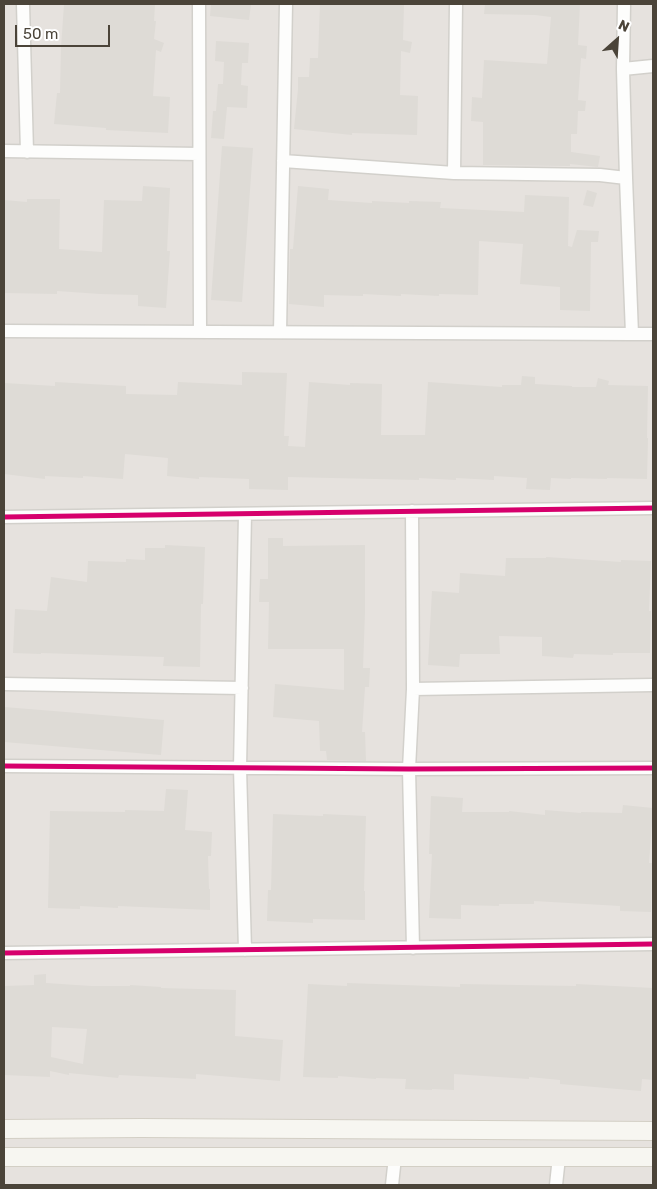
<!DOCTYPE html>
<style>
body{margin:0}
#map{position:relative;width:657px;height:1189px;overflow:hidden;background:#f4f2ee;font-family:Rubik,sans-serif}
canvas{display:block}
.frame{position:absolute;inset:0;border:5px solid #4b4439;pointer-events:none}
.north{position:absolute;left:592px;top:15px;width:50px;height:50px;-webkit-text-stroke:4px #fff;paint-order:stroke;rotate:26deg;font-size:14px;font-weight:700;line-height:20px;text-align:center;color:#4b4439}
.north::after{content:'';display:block;margin:auto;width:18px;height:22px;background:#4b4439;clip-path:polygon(50% 0,100% 100%,50% 72%,0 100%)}
.scale{position:absolute;left:15px;top:25px;width:95px;height:22px;box-sizing:border-box;border:2px solid #4b4439;border-top:0;padding-left:6px;font-size:15px;line-height:18px;white-space:nowrap;color:#4b4439;-webkit-text-stroke:4px #fff;paint-order:stroke}
</style>
<div id="map">
<canvas width="657" height="1189"></canvas>
<div class="frame"></div>
<div class="north">N</div>
<div class="scale">50 m</div>
</div>
<script>
const ctx = document.querySelector('canvas').getContext('2d');
ctx.lineJoin = 'round';
function fill(path, color) {
  ctx.fillStyle = color;
  ctx.fill(path, 'evenodd');
}
function shape(rows) {
  const path = new Path2D();
  for (const r of rows) {
    path.moveTo(r[0], r[1]);
    for (let i = 2; i < r.length; i += 2) path.lineTo(r[i], r[i + 1]);
  }
  return path;
}
function trace(path, color, width, dash) {
  ctx.strokeStyle = color;
  ctx.lineWidth = width;
  ctx.lineCap = dash ? 'butt' : 'round';
  ctx.setLineDash(dash || []);
  ctx.stroke(path);
}
fill(shape([
 [4,4,653,4,653,1185,4,1185]
]), '#e6e2de');
fill(shape([
 [64,4,155,4,154,21,156,21,154,39,164,43,161,52,156,50,153,96,170,97,168,133,106,130,106,128,54,124,57,93,60,93,61,48],
 [211,4,251,4,249,20,210,16],
 [320,4,404,4,403,40,412,42,410,53,401,51,400,95,418,96,417,135,352,133,352,135,294,129,298,89,298,77,309,77,310,58,318,58],
 [485,4,580,4,578,45,587,46,586,59,581,58,578,100,586,101,585,111,578,111,577,134,571,134,571,152,600,156,598,167,570,164,570,166,483,165,483,122,471,121,472,97,482,98,484,60,547,64,551,17,535,15,484,14],
 [216,41,249,43,248,63,242,63,241,85,248,86,247,108,227,107,224,139,211,138,213,111,216,111,218,84,223,84,224,62,215,61],
 [222,146,253,148,242,302,211,300],
 [143,186,170,188,167,251,170,251,166,308,138,306,138,295,100,294,57,291,57,294,4,293,4,200,27,202,27,199,60,199,59,249,102,252,104,200,142,201],
 [298,186,329,189,328,200,372,203,372,201,409,203,409,201,441,202,440,208,524,212,525,195,569,197,568,246,572,247,577,230,599,231,598,242,591,242,590,311,560,310,560,287,520,284,523,244,479,241,478,295,439,294,439,296,401,294,401,296,363,294,363,296,324,295,324,307,289,304,290,249,293,249],
 [587,190,597,193,593,207,583,205],
 [242,372,287,373,284,436,289,436,288,446,305,447,309,382,350,385,350,383,382,384,381,435,425,435,428,382,502,387,502,385,521,385,522,376,535,377,535,384,572,386,572,387,596,387,598,378,609,381,608,385,648,386,647,438,648,438,647,479,607,478,607,479,571,478,571,479,551,478,550,490,526,489,527,478,494,476,494,480,456,478,456,480,419,478,419,480,288,477,288,490,249,489,249,479,199,477,199,479,167,476,168,458,125,454,123,479,83,476,83,478,45,476,45,479,4,474,4,383,55,386,55,382,126,386,126,394,177,395,178,382,242,385],
 [268,538,283,538,283,546,365,545,365,612,363,668,370,668,369,687,365,687,362,732,365,732,366,761,327,760,326,751,320,751,319,721,273,717,275,684,344,690,344,649,268,649,269,602,259,602,260,579,268,579],
 [165,545,205,547,203,604,201,604,200,667,163,666,164,657,41,653,41,654,13,653,15,609,47,611,51,577,87,582,88,561,126,562,126,559,145,560,145,548,165,548],
 [546,557,621,562,621,560,651,561,649,611,651,611,650,653,613,653,613,655,574,654,573,658,542,656,542,637,499,636,500,654,460,654,459,667,428,665,432,591,459,593,460,573,505,576,506,558,546,558],
 [4,707,164,720,161,755,4,742],
 [166,789,188,790,185,830,212,832,211,856,208,856,209,889,210,889,210,910,118,906,118,908,80,906,80,909,48,908,50,811,125,812,125,810,164,811],
 [431,796,463,798,462,812,509,812,509,811,545,815,545,810,581,813,581,812,622,813,623,805,653,808,649,863,652,863,651,912,620,911,620,906,534,901,534,904,499,904,499,906,461,905,461,919,429,918,432,854,429,854],
 [273,814,323,816,323,814,366,816,364,891,365,891,365,920,313,919,313,923,267,921,268,890,271,890],
 [46,974,46,983,91,986,130,986,130,985,161,987,161,988,236,990,235,1036,283,1040,280,1081,196,1074,196,1079,119,1075,118,1078,69,1073,69,1075,50,1071,50,1077,4,1075,4,986,34,985,34,975],
 [52,1027,87,1029,83,1064,51,1057],
 [347,983,460,987,460,984,576,986,576,984,653,988,653,1080,642,1079,641,1091,560,1084,560,1080,529,1077,529,1079,454,1074,454,1090,432,1089,432,1090,405,1089,406,1079,376,1078,376,1079,338,1076,338,1078,303,1077,308,984,347,986]
]), '#dedbd6');
const street = shape([
 [23,4,27,152],
 [199,4,200,332],
 [624,4,623,69,626,178,632,334,653,334],
 [623,69,653,66],
 [4,151,199,154],
 [283,161,454,173,456,4],
 [454,173,600,175,626,178],
 [4,331,632,334],
 [280,332,286,4],
 [412,511,413,689],
 [4,517,653,508],
 [4,684,242,688],
 [4,766,409,769,653,768],
 [413,948,409,769,413,689,653,685],
 [245,950,240,768,245,514],
 [4,953,653,944],
 [392,1185,395,1157],
 [556,1185,559,1157]
]);
const secondary = shape([
 [4,1129,141,1128,653,1131],
 [4,1157,653,1157]
]);
trace(street, '#d2d0cb', 15);
trace(secondary, '#d3cfc5', 20);
trace(street, '#fdfdfc', 12);
trace(secondary, '#f7f6f1', 18);
trace(shape([
 [4,517,653,508],
 [4,766,409,769,653,768],
 [4,953,653,944]
]), '#d6006c', 5);
</script>
